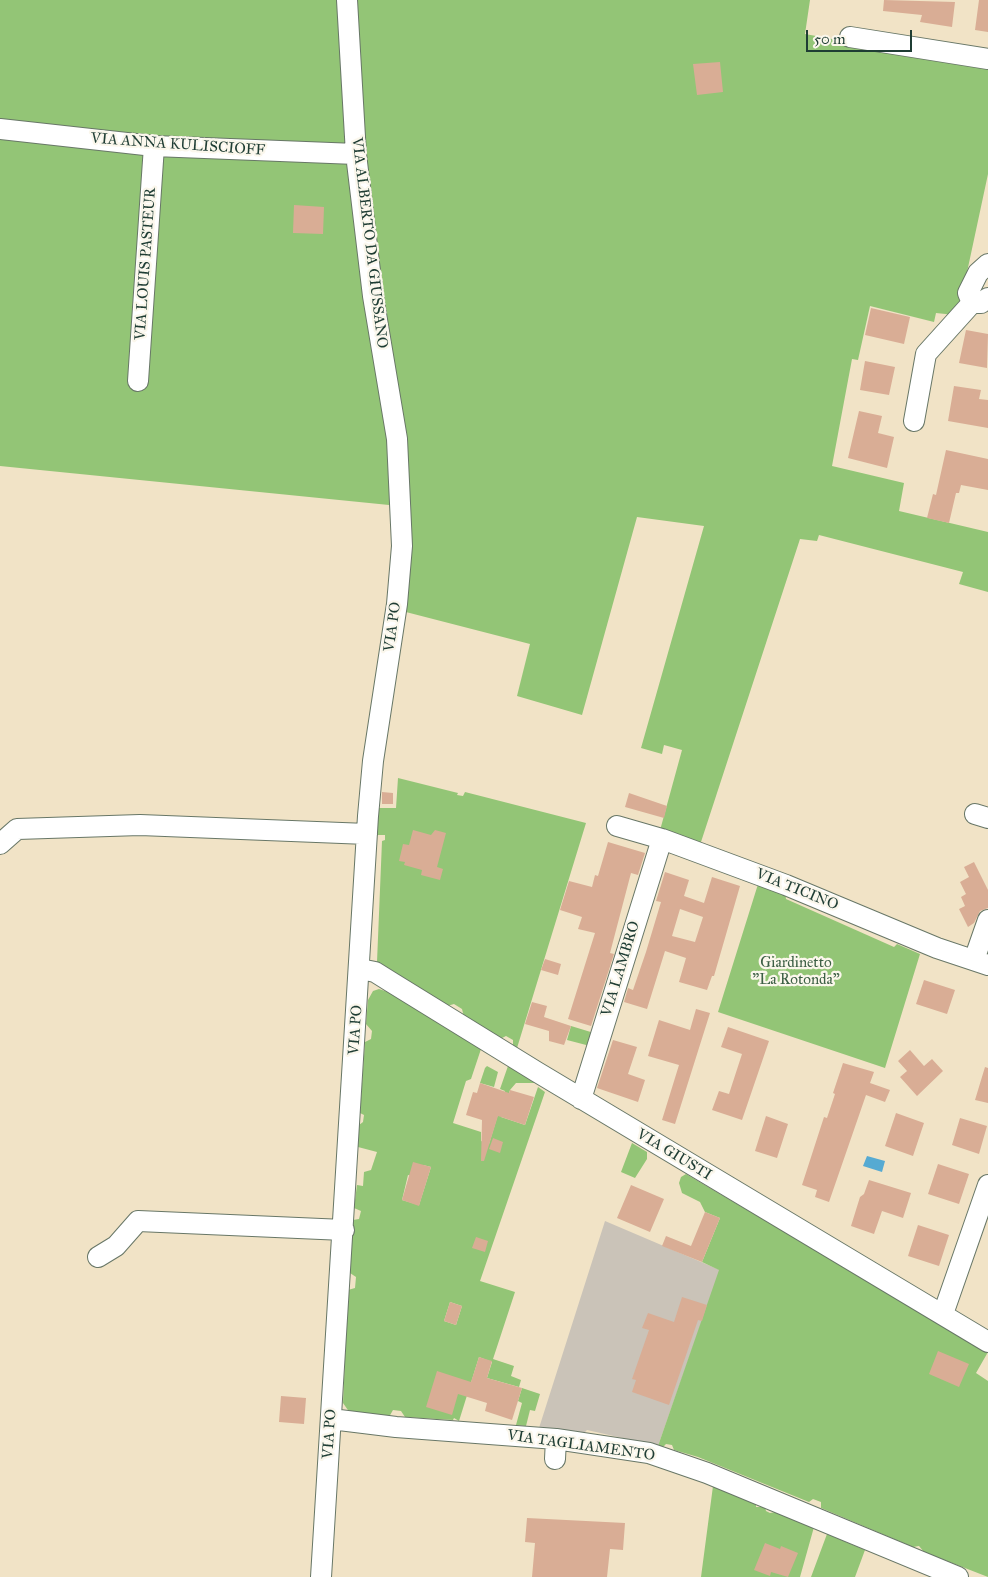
<!DOCTYPE html>
<style>
body{margin:0}
#map{position:relative;width:988px;height:1577px;overflow:hidden;background:#f1e3c6;font-family:"IM FELL Great Primer",serif}
canvas{display:block}
.scale{position:absolute;left:806px;top:30px;width:106px;height:22px;box-sizing:border-box;border:2px solid #1f3d34;border-top:0;padding-left:6px;font-size:15px;line-height:18px;white-space:nowrap;color:#1f3d34;-webkit-text-stroke:4px #fbf7ec;paint-order:stroke}
</style>
<div id="map">
<canvas width="988" height="1577"></canvas>
<div class="scale">50 m</div>
</div>
<script>
const ctx = document.querySelector('canvas').getContext('2d');
ctx.lineJoin = 'round';
function fill(path, color) {
  ctx.fillStyle = color;
  ctx.fill(path, 'evenodd');
}
function shape(rows) {
  const path = new Path2D();
  for (const r of rows) {
    path.moveTo(r[0], r[1]);
    for (let i = 2; i < r.length; i += 2) path.lineTo(r[i], r[i + 1]);
  }
  return path;
}
function trace(path, color, width, dash) {
  ctx.strokeStyle = color;
  ctx.lineWidth = width;
  ctx.lineCap = dash ? 'butt' : 'round';
  ctx.setLineDash(dash || []);
  ctx.stroke(path);
}
function drawText(font, color, halo, rows, align = 'center') {
  ctx.font = font + ' "IM FELL Great Primer",serif';
  ctx.lineWidth = 4.5;
  ctx.setLineDash([]);
  ctx.textBaseline = 'middle';
  ctx.strokeStyle = halo;
  ctx.fillStyle = color;
  for (const [text, x, y, turn = 0] of rows) {
    ctx.save();
    ctx.translate(x, y);
    ctx.rotate((+turn || 0) * Math.PI / 180);
    ctx.textAlign = isNaN(turn) ? turn : align;
    if (halo) ctx.strokeText(text, 0, 0);
    ctx.fillText(text, 0, 0);
    ctx.restore();
  }
}
fill(shape([
 [605,1221,720,1270,658,1446,587,1430,584,1433,539,1428]
]), '#cac3b8');
fill(shape([
 [0,0,810,0,805,34,988,67,988,174,960,305,955,315,936,313,934,322,870,306,858,360,852,359,832,466,904,483,899,511,988,532,988,592,959,584,963,572,819,535,817,541,800,539,700,845,659,834,682,750,664,745,662,754,641,748,704,526,637,517,582,715,517,696,530,644,402,611,410,486,399,485,399,506,0,466],
 [398,778,458,793,457,795,463,796,465,792,586,823,517,1048,513,1046,513,1040,506,1036,500,1039,464,1017,462,1009,454,1004,447,1006,377,962,382,841,385,840,385,835,377,835,377,808,396,808],
 [759,881,785,891,786,899,894,947,897,944,920,954,885,1068,718,1012],
 [379,989,391,993,481,1049,471,1079,466,1081,453,1123,481,1132,481,1141,489,1144,505,1091,500,1089,508,1066,536,1083,516,1083,510,1090,501,1117,525,1125,538,1087,545,1092,480,1281,515,1292,493,1359,514,1366,511,1376,521,1380,519,1387,487,1378,492,1362,479,1357,459,1421,454,1418,453,1420,405,1417,401,1411,393,1410,389,1417,350,1413,343,1403,348,1290,355,1288,356,1277,350,1273,353,1220,359,1219,361,1211,354,1208,357,1185,363,1186,364,1172,371,1170,377,1152,358,1147,359,1125,363,1122,364,1115,360,1113,365,1042,371,1039,372,1031,366,1024,368,1000,373,991],
 [423,1165,431,1167,419,1205,402,1200,408,1175,419,1178],
 [450,1302,462,1306,456,1325,444,1321],
 [571,1026,594,1033,590,1046,567,1040],
 [487,1066,498,1072,494,1087,480,1083,485,1068],
 [632,1143,647,1152,647,1159,635,1178,621,1172],
 [686,1174,988,1352,976,1373,988,1381,988,1577,924,1552,919,1546,913,1547,821,1508,821,1502,813,1499,809,1502,698,1457,674,1450,672,1445,666,1444,663,1447,658,1446,719,1270,702,1262,720,1218,705,1212,700,1202,682,1193,679,1183,681,1177],
 [522,1388,540,1394,535,1411,530,1410,526,1426,516,1425,522,1403,518,1401],
 [713,1486,756,1504,756,1507,765,1507,766,1511,770,1513,776,1512,814,1527,800,1577,701,1577],
 [827,1534,865,1550,855,1577,811,1577]
]), '#93c576');
fill(shape([
 [867,1156,885,1161,882,1172,863,1166]
]), '#56aad2');
fill(shape([
 [884,0,955,2,952,27,920,22,922,15,883,11],
 [979,0,988,0,988,32,975,30],
 [720,62,723,92,697,95,693,64],
 [294,205,324,207,323,234,293,233],
 [871,308,910,317,904,344,865,335],
 [966,330,988,334,987,368,959,363],
 [865,361,895,367,889,395,860,390],
 [954,386,981,390,979,399,988,400,988,428,948,421],
 [859,411,882,416,878,433,894,437,887,468,848,458],
 [946,450,988,459,988,490,961,485,959,493,956,493,949,523,927,518,933,494,936,495],
 [382,792,393,793,393,804,382,804],
 [629,793,667,806,664,818,625,807],
 [413,830,431,835,435,830,446,833,437,867,443,869,440,880,421,875,422,870,404,865,405,862,399,861,403,844,409,845],
 [608,842,645,853,638,875,631,873,610,953,614,954,591,1026,568,1019,595,933,578,929,582,917,560,910,569,881,592,887,595,875,598,876],
 [974,862,988,890,988,908,980,911,974,923,968,927,959,909,965,906,961,897,966,894,960,882,969,877,964,867],
 [665,872,689,880,684,896,704,903,712,877,740,886,714,976,712,976,707,990,679,982,686,958,665,951,647,1009,624,1002,628,988,633,990,646,952,661,902,656,901],
 [680,909,703,917,695,942,672,936],
 [545,959,561,964,558,975,541,970],
 [924,980,955,990,947,1014,916,1004],
 [532,1002,547,1006,544,1017,571,1026,564,1045,549,1041,549,1031,525,1024],
 [696,1009,710,1013,675,1124,662,1120,679,1065,648,1056,659,1020,690,1030],
 [728,1027,769,1041,742,1120,712,1110,719,1091,729,1094,742,1054,721,1047],
 [613,1040,637,1047,628,1074,645,1080,638,1102,597,1088],
 [910,1050,924,1066,932,1059,943,1071,917,1096,900,1077,907,1071,898,1061],
 [843,1063,874,1072,870,1083,890,1090,885,1102,866,1095,829,1202,815,1197,817,1190,802,1185,824,1117,827,1118,835,1094,833,1093],
 [985,1067,988,1068,988,1103,975,1100],
 [480,1083,509,1093,510,1090,534,1097,525,1125,498,1116,484,1161,481,1161,482,1120,466,1115,473,1092,477,1093],
 [896,1113,924,1123,913,1156,885,1146],
 [766,1116,788,1124,777,1158,755,1151],
 [960,1118,987,1126,979,1154,952,1145],
 [493,1138,503,1142,500,1153,489,1149],
 [413,1162,431,1167,419,1206,402,1200],
 [938,1164,969,1174,959,1204,928,1194],
 [869,1180,911,1193,903,1218,882,1211,874,1234,851,1226,860,1197,864,1194],
 [631,1185,664,1199,650,1232,617,1218],
 [705,1212,720,1218,702,1262,662,1246,666,1236,691,1246],
 [918,1225,949,1235,939,1266,908,1256],
 [476,1237,488,1241,485,1252,472,1248],
 [682,1297,707,1305,702,1321,698,1320,669,1405,632,1392,636,1380,632,1379,649,1330,642,1328,648,1313,674,1322],
 [450,1302,462,1306,456,1325,444,1321],
 [938,1351,969,1364,959,1387,929,1374],
 [479,1357,492,1361,487,1378,522,1388,512,1420,485,1411,487,1403,458,1394,452,1415,426,1407,437,1371,471,1382],
 [281,1396,306,1398,304,1424,279,1422],
 [527,1518,625,1523,623,1550,610,1549,607,1577,532,1577,535,1543,525,1542],
 [765,1543,780,1549,781,1546,798,1553,788,1577,771,1572,770,1576,754,1570]
]), '#d9ad95');
const minor = shape([
 [850,37,988,59],
 [0,129,154,146,356,154],
 [988,264,978,273,968,293,972,303,981,303,988,298],
 [138,381,154,146],
 [914,421,926,354,972,303],
 [975,814,988,818],
 [617,826,662,839,786,885,937,948,988,965],
 [0,844,17,829,140,825,367,834],
 [974,960,988,920],
 [360,969,375,972,391,982,537,1072,988,1342],
 [581,1099,662,839],
 [98,1257,116,1246,138,1221,344,1230],
 [943,1314,988,1185],
 [331,1419,396,1427,556,1439,649,1453,707,1473,958,1577],
 [555,1459,556,1439],
 [321,1577,368,816,373,761,397,604,402,546,397,439,373,296,356,154,347,0]
]);
trace(minor, '#687767', 22);
trace(minor, '#fff', 20);
drawText('15px', '#1f3d34', '#fbf7ec', [
 ["VIA ANNA KULISCIOFF",178,145,4],
 ["VIA ALBERTO DA GIUSSANO",369,243,83],
 ["VIA LOUIS PASTEUR",146,264,-86],
 ["VIA PO",393,627,-82],
 ["VIA TICINO",797,890,22],
 ["VIA LAMBRO",621,969,-73],
 ["VIA PO",356,1030,-86],
 ["VIA GIUSTI",674,1155,31],
 ["VIA PO",330,1434,-86],
 ["VIA TAGLIAMENTO",581,1446,8]
]);
drawText('15px', '#3c5f44', '#fbf7ec', [
 ["Giardinetto",796,963],
 ["\"La Rotonda\"",796,980]
]);
</script>
